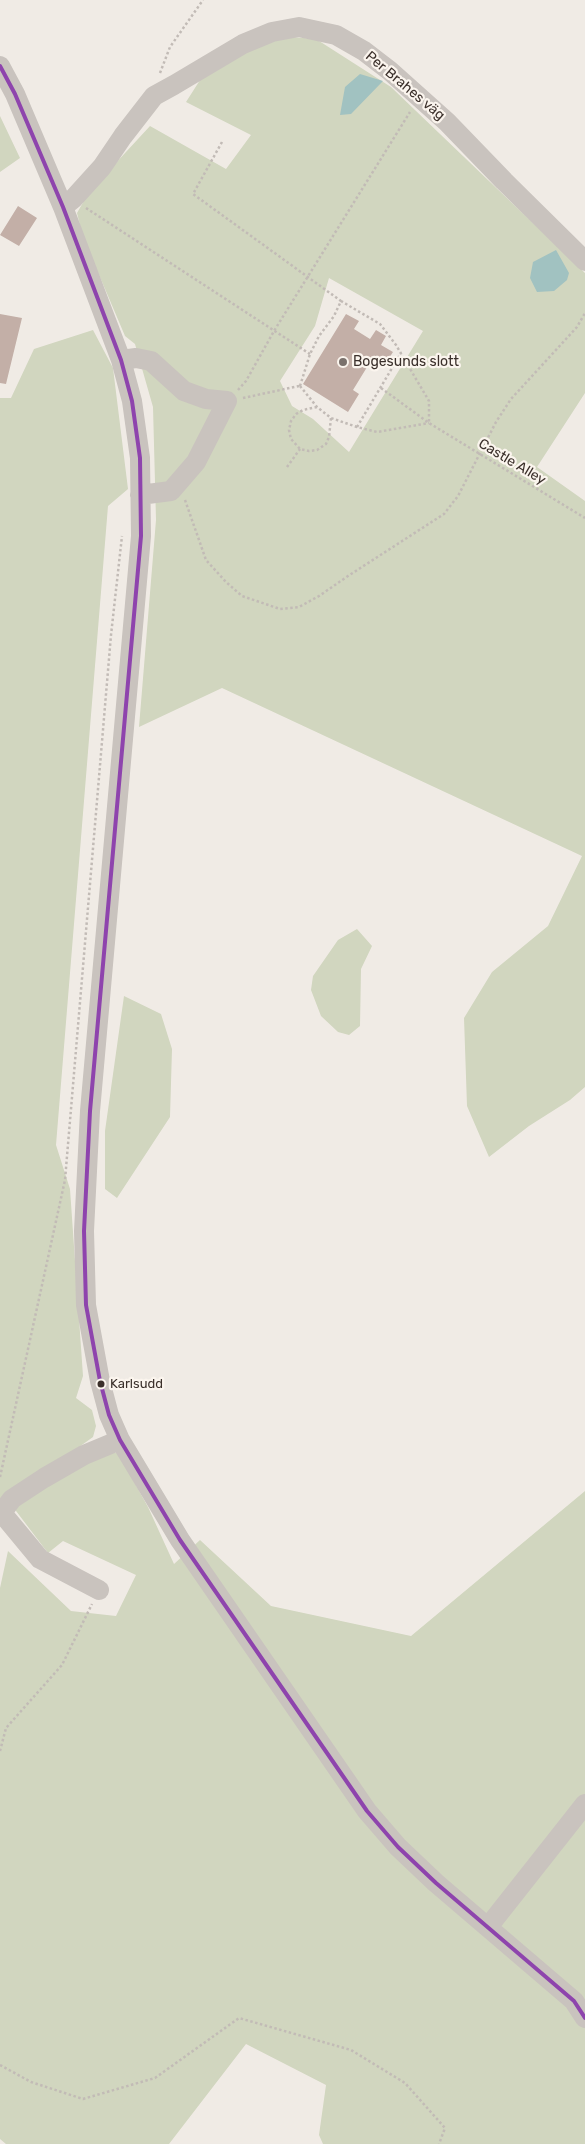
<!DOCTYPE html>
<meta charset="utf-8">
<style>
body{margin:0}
canvas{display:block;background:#f0ebe5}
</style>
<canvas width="585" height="2144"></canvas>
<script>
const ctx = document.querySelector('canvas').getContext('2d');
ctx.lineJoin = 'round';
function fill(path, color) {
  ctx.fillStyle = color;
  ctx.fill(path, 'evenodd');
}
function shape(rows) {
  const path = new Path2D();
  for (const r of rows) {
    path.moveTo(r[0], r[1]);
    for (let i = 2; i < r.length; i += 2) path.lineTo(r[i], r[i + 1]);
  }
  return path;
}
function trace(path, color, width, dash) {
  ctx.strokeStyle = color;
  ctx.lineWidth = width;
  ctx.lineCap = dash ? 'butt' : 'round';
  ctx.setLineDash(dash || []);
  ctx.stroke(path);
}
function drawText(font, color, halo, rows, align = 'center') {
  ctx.font = font + ' Rubik,sans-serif';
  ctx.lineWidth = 4.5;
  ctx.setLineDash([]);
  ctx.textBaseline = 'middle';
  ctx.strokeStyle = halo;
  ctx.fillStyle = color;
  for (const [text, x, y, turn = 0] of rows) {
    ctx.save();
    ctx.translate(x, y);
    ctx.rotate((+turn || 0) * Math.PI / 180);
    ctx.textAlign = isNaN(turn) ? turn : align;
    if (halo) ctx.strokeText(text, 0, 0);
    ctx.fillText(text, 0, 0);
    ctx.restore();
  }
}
fill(shape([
 [279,36,316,39,391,87,585,273,585,393,537,467,585,501,585,1087,570,1100,529,1126,489,1157,467,1106,464,1018,492,972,548,926,582,856,222,688,139,727,156,520,153,407,135,344,125,336,83,237,77,213,89,192,150,126,226,169,251,135,186,102,209,66],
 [329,278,423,331,349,452,313,419,292,406,280,381,315,326],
 [0,116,20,158,0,172],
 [93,330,113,368,128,489,108,506,56,1145,70,1189,83,1376,76,1398,92,1410,96,1426,93,1437,65,1457,0,1510,0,398,11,398,34,349],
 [357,929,372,946,361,969,360,1026,349,1035,338,1032,321,1016,311,990,313,976,338,940],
 [124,996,161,1014,172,1049,170,1117,117,1198,105,1189,105,1131],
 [101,1452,118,1453,148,1507,174,1564,200,1540,271,1606,411,1636,585,1491,585,2144,323,2144,319,2135,326,2085,246,2044,169,2144,6,2144,0,2139,0,1588,8,1551,71,1611,116,1616,136,1575,63,1541,48,1553,13,1507]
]), '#d1d6bf');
fill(shape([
 [360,74,383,81,351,114,340,115,345,87],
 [556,250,569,273,567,280,554,291,537,292,530,278,533,262]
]), '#a1c2c1');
fill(shape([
 [18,206,37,218,19,246,0,235],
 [0,314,22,318,6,384,0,383],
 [346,314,359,321,354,329,370,339,376,330,386,336,381,345,393,352,384,366,372,359,353,390,359,394,348,412,303,384]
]), '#c3afa7');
trace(shape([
 [160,73,170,47,203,0],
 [222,142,193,194,341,301],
 [86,208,310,354],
 [300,386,310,354,319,336,334,316,341,301,380,324,396,345,429,401,429,423],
 [300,386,317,407,331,418,357,427,377,432,429,423],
 [381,388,429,423,585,518],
 [238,390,246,381,274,331,410,112],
 [243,398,299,386],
 [317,407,303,410,296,414,291,421,289,430,291,439,300,449,309,451,317,450,326,444,329,437,331,418],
 [357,427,401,353],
 [287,467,300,449],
 [185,500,206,560,226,582,242,596,280,609,299,607,319,596,348,576,444,514,458,496,496,422,511,399,577,327,585,313],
 [0,1477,65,1180,111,635,122,536],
 [0,1751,6,1728,62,1665,92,1604],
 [0,2065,31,2082,83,2099,155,2078,239,2018,351,2050,405,2083,445,2128,439,2144]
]), '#c2bbb6', 2.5, [2.5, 2.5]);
trace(shape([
 [0,66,15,94,63,207,121,360,132,401,140,458,141,536,90,1111,84,1231,86,1305,100,1381,109,1415,120,1440,180,1540,367,1811,398,1847,436,1883,574,2001,585,2018],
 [63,207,73,199,102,167,123,136,154,96,174,85,243,44,272,32,299,27,336,35,364,51,390,71,447,122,504,181,585,261],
 [121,360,136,358,151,361,184,391,206,399,227,401,196,462,171,491,140,495],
 [1,1512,40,1559,99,1590],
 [0,1515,12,1499,44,1478,84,1455,120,1440],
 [488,1927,585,1804]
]), '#c9c3be', 20);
trace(shape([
 [0,66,15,94,63,207,121,360,132,401,140,458,141,536,90,1111,84,1231,86,1305,100,1381,109,1415,120,1440,180,1540,367,1811,398,1847,436,1883,574,2001,585,2018]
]), '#8e44ad', 4);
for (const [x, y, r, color] of [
 [343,362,5,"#7a716c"],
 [101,1384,4.5,"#3b302b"]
]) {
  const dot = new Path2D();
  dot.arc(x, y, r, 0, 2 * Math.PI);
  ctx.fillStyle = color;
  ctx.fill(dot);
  trace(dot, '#fbf5ee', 2);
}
drawText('13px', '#3b302b', '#fbf5ee', [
 ["Karlsudd",110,1384]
], 'left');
drawText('14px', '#3b302b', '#fbf5ee', [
 ["Per Brahes väg",405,86,40],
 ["Castle Alley",512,462,31]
]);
drawText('14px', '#3b302b', '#fbf5ee', [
 ["Bogesunds slott",353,362]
], 'left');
</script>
